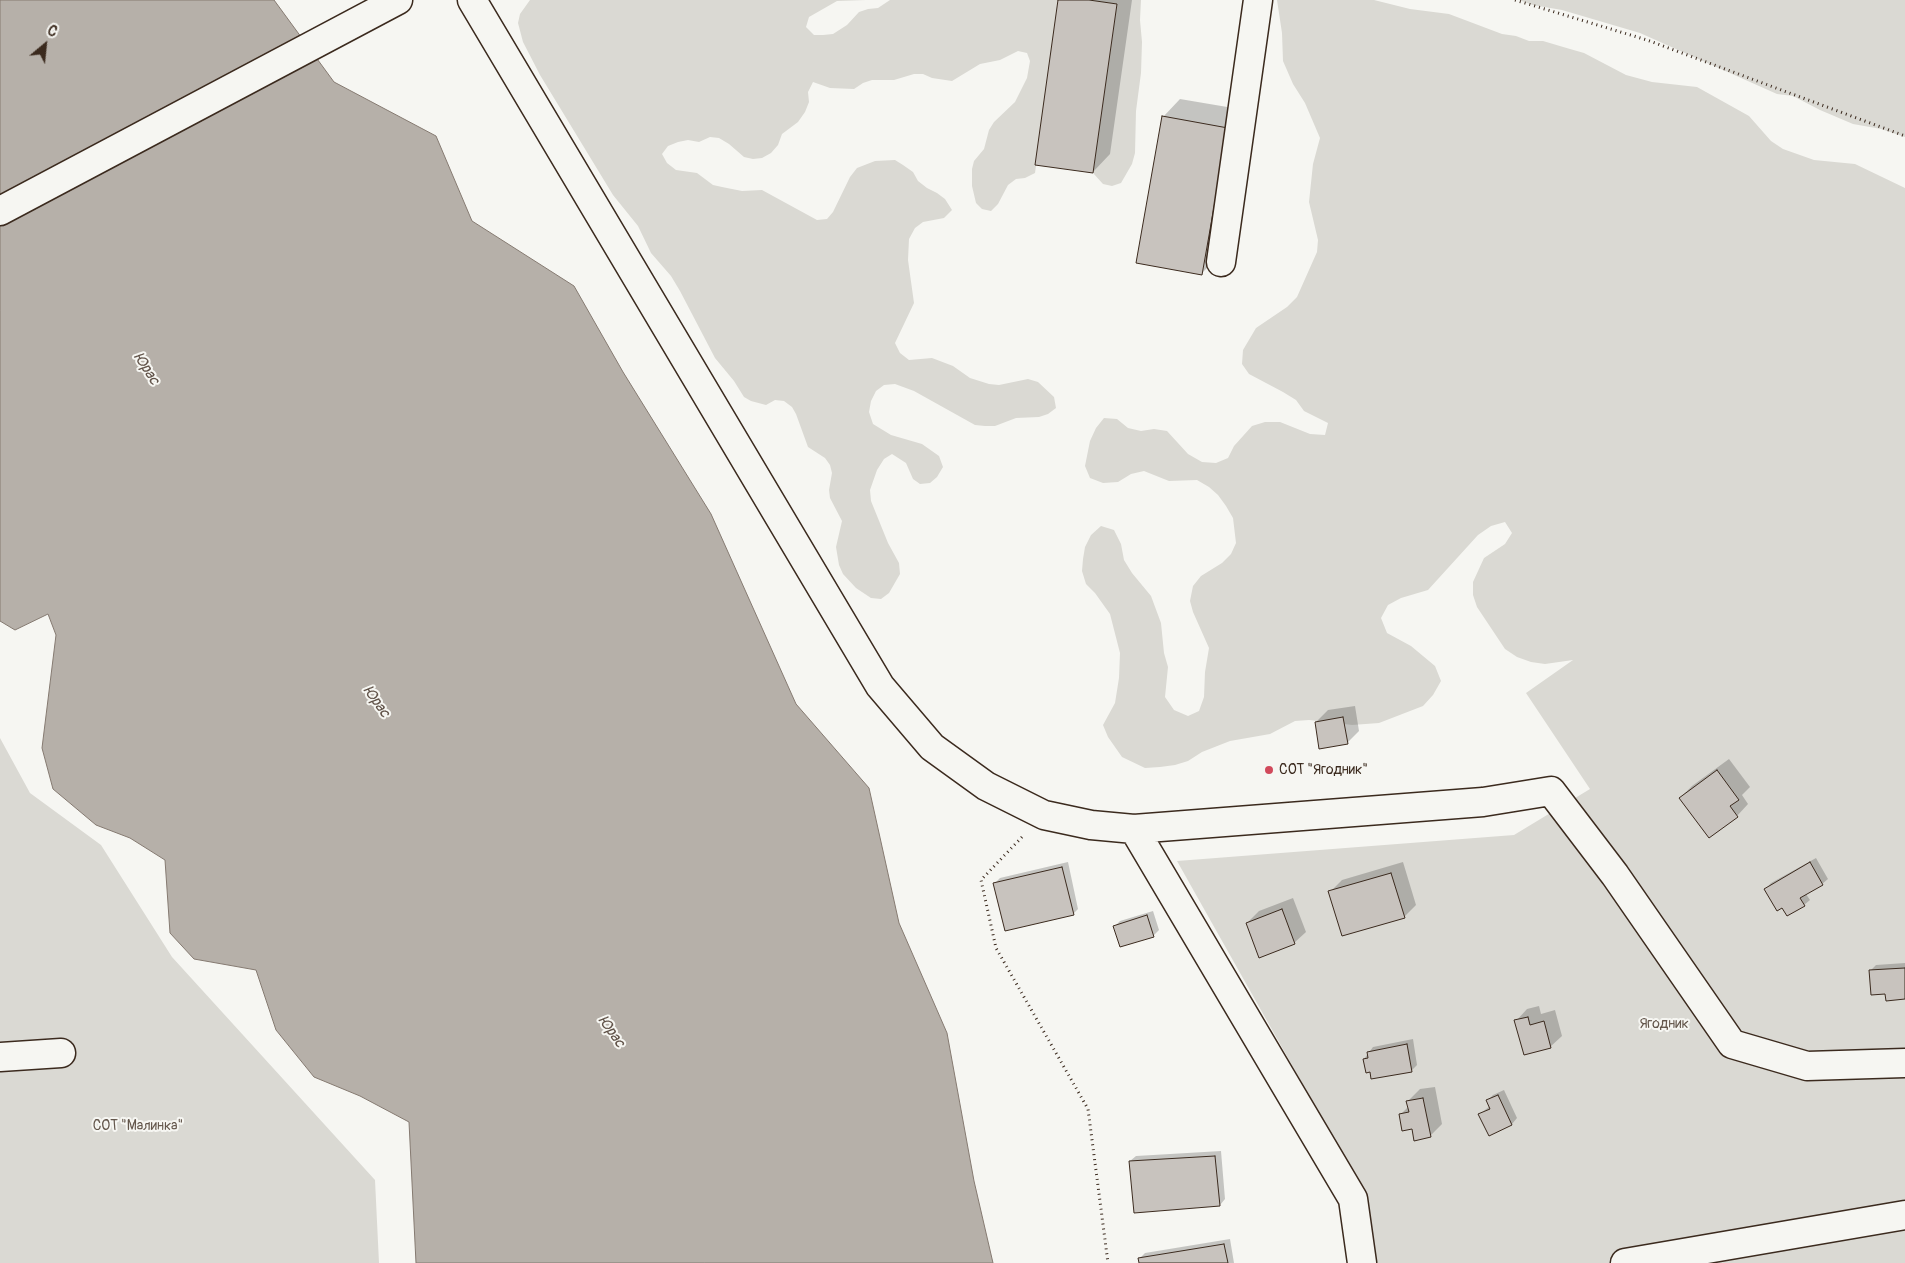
<!DOCTYPE html>
<meta charset="utf-8">
<style>
body{margin:0}
#map{position:relative;width:1905px;height:1263px;overflow:hidden;background:#f6f6f2;font-family:Pangolin,sans-serif}
canvas{display:block}
.north{position:absolute;left:20px;top:20px;width:50px;height:50px;-webkit-text-stroke:4px #f6f6f2;paint-order:stroke;rotate:28deg;font-size:14px;font-weight:700;line-height:20px;text-align:center;color:#3b2a1e}
.north::after{content:'';display:block;margin:auto;width:18px;height:22px;background:#3b2a1e;clip-path:polygon(50% 0,100% 100%,50% 72%,0 100%)}
</style>
<div id="map">
<canvas width="1905" height="1263"></canvas>
<div class="north">С</div>
</div>
<script>
const ctx = document.querySelector('canvas').getContext('2d');
ctx.lineJoin = 'round';
function fill(path, color) {
  ctx.fillStyle = color;
  ctx.fill(path, 'evenodd');
}
function shape(rows) {
  const path = new Path2D();
  for (const r of rows) {
    path.moveTo(r[0], r[1]);
    for (let i = 2; i < r.length; i += 2) path.lineTo(r[i], r[i + 1]);
  }
  return path;
}
function trace(path, color, width, dash) {
  ctx.strokeStyle = color;
  ctx.lineWidth = width;
  ctx.lineCap = dash ? 'butt' : 'round';
  ctx.setLineDash(dash || []);
  ctx.stroke(path);
}
function drawText(font, color, halo, rows, align = 'center') {
  ctx.font = font + ' Pangolin,sans-serif';
  ctx.lineWidth = 4;
  ctx.setLineDash([]);
  ctx.textBaseline = 'middle';
  ctx.strokeStyle = halo;
  ctx.fillStyle = color;
  for (const [text, x, y, turn = 0] of rows) {
    ctx.save();
    ctx.translate(x, y);
    ctx.rotate((+turn || 0) * Math.PI / 180);
    ctx.textAlign = isNaN(turn) ? turn : align;
    if (halo) ctx.strokeText(text, 0, 0);
    ctx.fillText(text, 0, 0);
    ctx.restore();
  }
}
fill(shape([
 [530,0,866,0,837,1,809,17,806,27,814,35,823,35,833,34,847,25,859,12,868,9,878,8,890,0,1058,0,1035,173,1025,178,1016,179,1008,185,998,204,991,211,982,209,976,203,972,186,972,169,974,161,984,149,989,130,994,122,1015,102,1027,78,1030,61,1027,53,1018,51,1000,60,980,64,952,81,932,78,923,74,914,74,894,80,872,80,863,83,854,89,830,88,813,82,808,92,809,102,805,112,798,122,782,134,778,145,771,153,762,158,753,159,744,157,729,144,719,138,710,137,699,142,688,140,678,142,668,146,662,154,667,163,676,170,697,173,713,185,722,187,742,191,762,190,817,220,827,219,833,212,850,177,857,168,875,161,895,160,903,165,913,172,918,181,927,188,937,193,945,199,952,210,944,218,923,222,915,228,909,239,908,260,914,303,895,343,900,353,909,360,932,358,953,366,970,378,989,384,999,385,1028,379,1038,382,1054,397,1056,408,1048,414,1039,417,1016,418,995,426,985,426,975,425,914,391,895,384,884,385,876,391,871,401,869,412,873,424,891,435,922,444,939,456,943,467,937,477,930,483,920,484,913,479,906,463,892,454,884,459,877,470,870,490,871,501,888,543,899,563,900,574,889,593,881,599,871,598,856,588,843,574,839,565,836,547,842,521,830,498,829,490,832,473,830,465,825,458,808,447,796,414,792,407,784,401,775,400,766,405,751,401,744,397,734,381,715,358,680,291,671,276,651,253,638,226,613,195,540,75,523,42,518,23,520,14],
 [1089,0,1141,0,1140,20,1142,42,1141,73,1136,111,1135,153,1132,164,1121,183,1112,186,1103,184,1093,173,1117,4],
 [1277,0,1374,0,1410,9,1449,14,1502,34,1516,36,1529,41,1543,41,1570,49,1584,53,1626,75,1652,82,1697,87,1749,116,1771,141,1783,149,1814,160,1855,164,1905,188,1905,1263,1375,1263,1364,1193,1177,861,1514,835,1590,789,1526,693,1573,660,1545,664,1531,662,1517,657,1505,649,1477,607,1473,595,1473,582,1484,558,1505,544,1512,533,1505,522,1491,526,1478,535,1428,590,1401,598,1388,605,1381,618,1387,633,1411,646,1435,666,1441,681,1433,695,1423,706,1379,723,1352,725,1309,720,1295,721,1270,734,1230,741,1202,752,1188,761,1175,765,1160,767,1145,768,1122,757,1108,737,1103,725,1115,703,1119,678,1120,653,1110,614,1095,593,1086,584,1082,571,1083,559,1085,547,1091,535,1101,526,1114,530,1121,544,1124,560,1132,573,1151,596,1161,623,1164,653,1168,667,1165,697,1174,710,1188,716,1199,711,1204,697,1205,672,1209,648,1193,612,1190,601,1193,586,1201,576,1222,563,1231,554,1236,543,1233,518,1226,506,1218,495,1209,487,1197,480,1169,481,1144,471,1131,474,1118,482,1103,483,1090,478,1085,466,1090,441,1096,428,1104,418,1117,419,1128,428,1141,431,1154,429,1167,431,1188,454,1202,462,1216,463,1228,458,1234,446,1252,426,1265,422,1280,422,1310,434,1325,435,1328,423,1304,411,1296,400,1283,392,1249,374,1242,364,1243,350,1256,328,1287,307,1297,297,1317,252,1318,240,1309,202,1313,164,1320,138,1305,103,1293,84,1283,61,1282,33],
 [1519,0,1905,0,1905,137,1881,129,1853,124,1820,110,1793,96,1777,94,1640,33,1562,10,1533,5],
 [0,738,30,793,101,845,172,957,375,1180,379,1263,0,1263]
]), '#dad9d3');
const water = shape([
 [0,0,274,0,334,82,436,136,472,221,574,286,623,372,711,514,796,704,869,788,899,923,947,1033,974,1181,993,1263,416,1263,409,1122,360,1096,314,1077,276,1030,256,970,194,959,170,933,165,860,130,838,96,825,53,789,42,748,56,635,48,614,15,630,0,621,0,0]
]);
fill(water, '#b6b0a9');
trace(water, '#857a71', 1);
fill(shape([
 [1059,0,1132,0,1110,154,1093,172],
 [1180,99,1245,110,1219,256,1201,274,1163,117],
 [1355,706,1359,731,1347,743,1316,722,1328,710],
 [1729,759,1750,787,1742,795,1748,804,1737,816,1680,798,1692,786],
 [1816,858,1828,879,1822,884,1806,894,1810,900,1804,905,1766,889,1771,883],
 [1068,862,1078,909,1073,914,995,883,1000,878],
 [1403,862,1416,905,1404,917,1330,892,1342,880],
 [1293,898,1306,932,1294,943,1247,923,1259,911],
 [1153,911,1159,930,1153,936,1115,926,1120,921],
 [1905,963,1905,998,1887,992,1871,970,1876,965],
 [1539,1006,1541,1014,1555,1010,1562,1036,1550,1047,1516,1021,1527,1009],
 [1413,1039,1417,1065,1412,1070,1372,1078,1372,1071,1364,1059,1373,1047],
 [1435,1087,1442,1124,1430,1136,1413,1127,1400,1115,1409,1106,1408,1101,1420,1089],
 [1504,1090,1517,1118,1512,1124,1489,1134,1480,1114,1490,1106,1488,1100,1493,1095],
 [1221,1151,1225,1199,1220,1205,1130,1161,1136,1156],
 [1230,1239,1234,1263,1141,1263,1140,1258,1145,1253]
]), '#0003');
const building = shape([
 [1058,0,1089,0,1117,4,1093,173,1035,165,1058,0],
 [1162,116,1228,128,1202,275,1136,263,1162,116],
 [1343,717,1348,744,1319,749,1315,722,1343,717],
 [1717,770,1739,800,1730,806,1738,817,1709,838,1679,798,1717,770],
 [1810,862,1823,885,1800,898,1805,906,1787,916,1782,908,1777,911,1764,889,1810,862],
 [1062,867,1074,915,1005,931,993,883,1062,867],
 [1391,873,1405,918,1342,936,1328,891,1391,873],
 [1282,909,1295,944,1259,958,1246,923,1282,909],
 [1147,915,1154,937,1120,947,1113,926,1147,915],
 [1905,968,1905,999,1886,1001,1885,994,1871,995,1869,970,1905,968],
 [1528,1017,1530,1025,1544,1021,1551,1048,1524,1055,1514,1020,1528,1017],
 [1407,1044,1412,1072,1371,1079,1370,1072,1366,1073,1363,1059,1368,1058,1367,1052,1407,1044],
 [1498,1095,1512,1125,1489,1136,1478,1114,1490,1109,1486,1100,1498,1095],
 [1423,1098,1431,1137,1414,1141,1412,1129,1402,1131,1399,1114,1409,1112,1406,1101,1423,1098],
 [1215,1156,1220,1206,1134,1213,1129,1161,1215,1156],
 [1224,1244,1228,1263,1139,1263,1138,1258,1224,1244]
]);
fill(building, '#c8c3be');
trace(building, '#3b2a1e', 1);
const minor = shape([
 [472,0,880,686,932,747,986,786,1044,815,1091,825,1134,829,1483,802,1551,791,1615,875,1732,1044,1807,1066,1905,1063],
 [0,211,398,0],
 [1221,262,1258,0],
 [1134,829,1353,1199,1362,1263],
 [0,1057,61,1053],
 [1625,1263,1905,1215]
]);
trace(minor, '#3b2a1e', 31);
trace(shape([
 [1515,0,1647,40,1905,136],
 [1022,837,981,880,996,948,1088,1109,1108,1263]
]), '#3b2a1e', 3, [1, 4]);
trace(minor, '#f6f6f2', 28);
for (const [x, y, r, color] of [
 [1269,770,5,"#d1495b"]
]) {
  const dot = new Path2D();
  dot.arc(x, y, r, 0, 2 * Math.PI);
  ctx.fillStyle = color;
  ctx.fill(dot);
  trace(dot, '#f6f6f2', 2);
}
drawText('14px', '#3b2a1e', '#f6f6f2', [
 ["СОТ \"Ягодник\"",1279,770]
], 'left');
drawText('14px', '#63564b', '#f6f6f2', [
 ["Ягодник",1664,1024],
 ["СОТ \"Малинка\"",138,1126]
]);
drawText('italic 15px', '#605248', '#f6f6f2', [
 ["Юрас",146,369,57],
 ["Юрас",376,702,55],
 ["Юрас",611,1032,55]
]);
</script>
